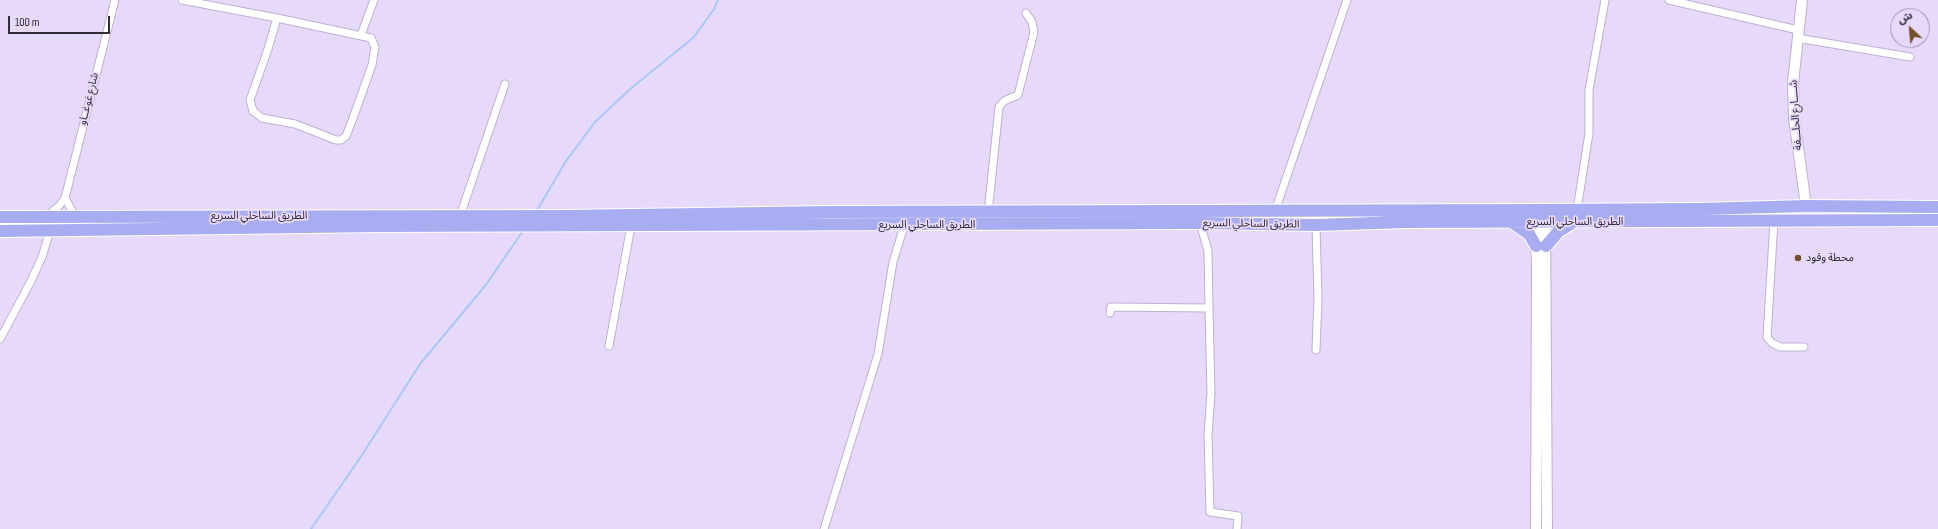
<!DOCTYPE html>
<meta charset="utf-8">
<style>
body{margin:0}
#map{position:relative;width:1938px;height:529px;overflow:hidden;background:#e7d9fb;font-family:"Sofia Sans Condensed","Noto Sans Arabic",sans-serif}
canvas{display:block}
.north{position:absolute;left:1890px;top:8px;width:40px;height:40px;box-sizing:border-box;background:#e7d9fb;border:1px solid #9f94ad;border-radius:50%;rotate:334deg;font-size:11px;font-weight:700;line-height:16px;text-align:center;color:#322c39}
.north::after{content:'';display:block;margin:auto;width:14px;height:18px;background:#754e2b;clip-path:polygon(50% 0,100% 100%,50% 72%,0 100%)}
.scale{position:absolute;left:8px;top:16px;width:102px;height:18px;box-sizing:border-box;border:2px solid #322c39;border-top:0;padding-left:5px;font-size:12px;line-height:14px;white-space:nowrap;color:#322c39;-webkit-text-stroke:3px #e7d9fb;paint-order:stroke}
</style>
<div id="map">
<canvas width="1938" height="529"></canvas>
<div class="north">ش</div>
<div class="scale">100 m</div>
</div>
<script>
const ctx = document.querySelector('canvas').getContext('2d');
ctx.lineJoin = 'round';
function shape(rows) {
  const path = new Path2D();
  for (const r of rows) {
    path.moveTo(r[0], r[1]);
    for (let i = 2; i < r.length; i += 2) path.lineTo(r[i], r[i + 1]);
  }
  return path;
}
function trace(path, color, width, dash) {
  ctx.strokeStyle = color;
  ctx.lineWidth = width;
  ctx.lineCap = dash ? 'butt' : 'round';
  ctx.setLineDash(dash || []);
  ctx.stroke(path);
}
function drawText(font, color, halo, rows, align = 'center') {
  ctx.font = font + ' "Sofia Sans Condensed","Noto Sans Arabic",sans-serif';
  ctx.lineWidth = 3.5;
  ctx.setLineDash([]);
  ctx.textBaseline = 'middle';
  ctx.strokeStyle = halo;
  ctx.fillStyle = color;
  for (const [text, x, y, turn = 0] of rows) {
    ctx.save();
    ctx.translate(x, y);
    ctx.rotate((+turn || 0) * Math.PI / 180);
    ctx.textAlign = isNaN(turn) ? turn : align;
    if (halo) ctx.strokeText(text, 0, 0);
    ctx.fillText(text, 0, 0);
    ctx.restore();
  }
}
trace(shape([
 [536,212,566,161,595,122,629,90,694,37,714,9,718,0],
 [311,529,362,455,420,364,485,286,523,231]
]), '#a8c8f6', 2);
const street = shape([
 [182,0,277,18,371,38,375,47,372,65,352,121,346,136,341,140,336,140,295,124,262,118,253,111,250,100,268,49,277,18],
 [1669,0,1798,30],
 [361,35,374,0],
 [1797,38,1910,57],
 [65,198,75,216],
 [1577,210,1589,133,1589,90,1605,0],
 [1275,211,1347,0],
 [988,213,999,107,1004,101,1018,95,1034,32,1032,22,1026,13],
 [47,216,59,206,65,198,115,0],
 [460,216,505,84],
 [1774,221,1767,337,1772,343,1780,347,1804,347],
 [1209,308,1211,393,1208,435,1210,512,1238,516,1237,529],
 [1110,313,1111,307,1209,308,1208,251,1200,223],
 [0,339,31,281,42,257,50,231],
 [609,346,631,226],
 [1316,350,1318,299,1316,225],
 [824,529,878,354,893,262,904,226]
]);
const secondary = shape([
 [1802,0,1793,83,1794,118,1806,206],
 [1535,214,1537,266,1536,529],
 [1545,215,1547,529]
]);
const highway = shape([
 [0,217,565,216,831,212,1538,210,1699,209,1806,206,1938,207],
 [1513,223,1529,234,1536,246],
 [0,231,381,226,1200,223,1316,225,1405,222,1938,220],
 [1546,246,1558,232,1572,223]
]);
trace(street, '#beb0d1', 9);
trace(secondary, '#beb0d1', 12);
trace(highway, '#fff', 14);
trace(street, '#fff', 7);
trace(secondary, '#fff', 10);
trace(highway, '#a8acf1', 12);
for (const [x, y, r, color] of [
 [1798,258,4,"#754e2b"]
]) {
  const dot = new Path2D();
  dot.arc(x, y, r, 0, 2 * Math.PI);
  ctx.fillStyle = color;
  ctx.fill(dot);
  trace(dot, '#e7d9fb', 1.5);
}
drawText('11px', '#322c39', '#e7d9fb', [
 ["شارع غوغــاو",89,99,-76],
 ["شــــارع الحلـــفة",1796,115,-94],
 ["الطريق الساحلي السريع",259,216],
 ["الطريق الساحلي السريع",1575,222],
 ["الطريق الساحلي السريع",1251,224,1],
 ["الطريق الساحلي السريع",927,225]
]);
drawText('11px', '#322c39', '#e7d9fb', [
 ["محطة وقود",1806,258]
], 'left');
</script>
